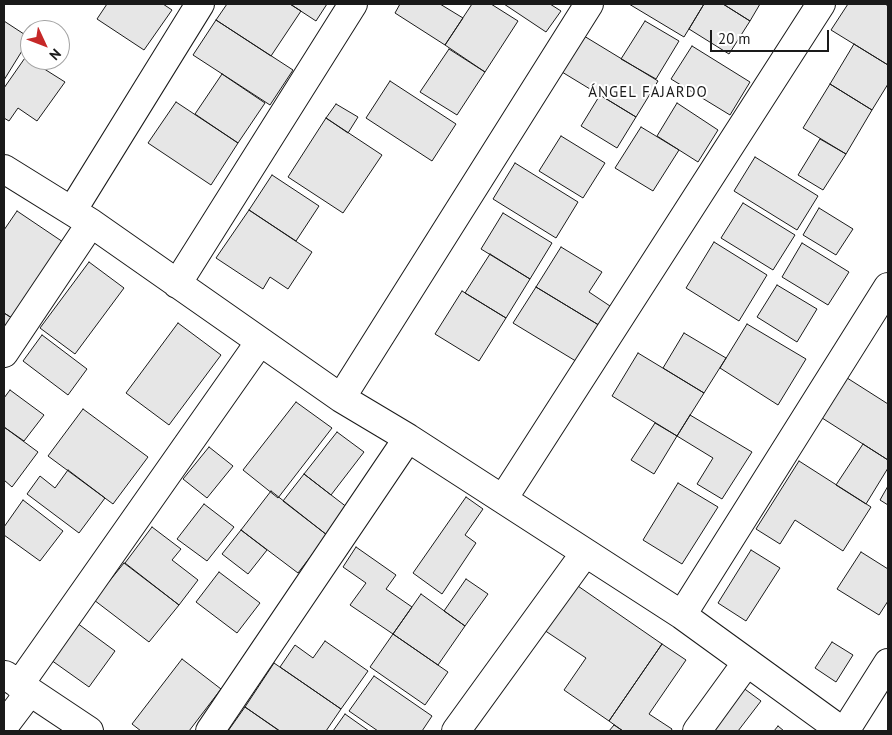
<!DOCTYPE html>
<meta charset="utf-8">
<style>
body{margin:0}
#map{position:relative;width:892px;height:735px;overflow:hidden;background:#fff;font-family:"PT Sans",sans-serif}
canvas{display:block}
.frame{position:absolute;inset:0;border:5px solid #1a1a1a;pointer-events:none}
.north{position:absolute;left:20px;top:20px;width:50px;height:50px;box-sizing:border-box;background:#fff;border:1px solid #a3a3a3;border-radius:50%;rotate:133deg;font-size:14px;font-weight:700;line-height:20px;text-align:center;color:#1a1a1a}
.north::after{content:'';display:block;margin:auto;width:18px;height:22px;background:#c62828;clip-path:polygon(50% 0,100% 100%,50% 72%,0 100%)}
.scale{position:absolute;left:710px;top:30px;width:119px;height:22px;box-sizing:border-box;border:2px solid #1a1a1a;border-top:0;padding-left:6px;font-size:15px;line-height:18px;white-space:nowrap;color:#1a1a1a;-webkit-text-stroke:4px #fff;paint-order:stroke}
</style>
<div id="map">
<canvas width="892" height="735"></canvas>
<div class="frame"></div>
<div class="north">N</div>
<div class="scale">20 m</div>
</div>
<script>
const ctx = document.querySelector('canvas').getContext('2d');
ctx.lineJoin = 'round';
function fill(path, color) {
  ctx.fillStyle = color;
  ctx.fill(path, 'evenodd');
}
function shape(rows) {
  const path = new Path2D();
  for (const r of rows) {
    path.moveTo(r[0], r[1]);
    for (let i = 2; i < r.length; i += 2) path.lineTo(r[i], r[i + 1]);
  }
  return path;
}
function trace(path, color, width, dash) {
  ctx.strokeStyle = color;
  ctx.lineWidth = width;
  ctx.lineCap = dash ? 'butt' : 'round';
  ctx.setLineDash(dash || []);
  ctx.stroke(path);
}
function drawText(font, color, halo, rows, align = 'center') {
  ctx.font = font + ' "PT Sans",sans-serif';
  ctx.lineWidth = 4;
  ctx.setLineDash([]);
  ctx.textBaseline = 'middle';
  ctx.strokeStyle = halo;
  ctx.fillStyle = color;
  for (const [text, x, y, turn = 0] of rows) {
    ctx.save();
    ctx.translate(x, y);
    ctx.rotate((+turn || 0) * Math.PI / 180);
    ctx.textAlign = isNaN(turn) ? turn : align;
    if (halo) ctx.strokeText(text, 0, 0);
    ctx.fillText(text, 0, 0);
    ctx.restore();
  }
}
const building = shape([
 [107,4,163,4,172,10,144,50,97,19,107,4],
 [227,4,290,4,301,11,271,56,216,20,227,4],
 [290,4,327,4,316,21,290,4],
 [400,4,440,4,463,18,445,45,395,13,400,4],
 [472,4,491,4,518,21,485,72,445,45,472,4],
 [504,4,550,4,561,11,546,32,504,4],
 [629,4,704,4,684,37,629,4],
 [704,4,723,4,750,21,729,54,689,29,704,4],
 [723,4,760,4,750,21,723,4],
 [848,4,885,4,888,6,888,65,831,30,848,4],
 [216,20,293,70,270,105,193,55,216,20],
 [4,21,30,38,4,80,4,21],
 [645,21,679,41,656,79,621,59,645,21],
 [584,36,658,81,636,117,562,72,584,36],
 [854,44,888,65,888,84,872,110,830,84,854,44],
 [692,46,750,82,730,115,671,79,692,46],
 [449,49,485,72,457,115,420,92,449,49],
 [27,55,30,60,65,82,37,121,18,108,9,121,4,118,4,88,27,55],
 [222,74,265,103,238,143,195,114,222,74],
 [390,81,456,124,432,161,366,118,390,81],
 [830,84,872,110,846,154,803,128,830,84],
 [600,95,636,117,617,148,581,126,600,95],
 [176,102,238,143,211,185,148,143,176,102],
 [677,103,718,130,698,162,657,136,677,103],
 [336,104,358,117,348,133,326,118,336,104],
 [326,118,382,155,343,213,288,177,326,118],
 [641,127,679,150,653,191,615,168,641,127],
 [561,136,605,163,583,198,539,171,561,136],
 [820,139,846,154,823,190,798,175,820,139],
 [755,157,818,196,797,230,734,191,755,157],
 [515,163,578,202,556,238,493,199,515,163],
 [272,175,319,206,296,241,249,210,272,175],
 [743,203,795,235,773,270,721,238,743,203],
 [819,208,853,229,836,255,803,235,819,208],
 [249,210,312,252,288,289,270,277,263,289,216,258,249,210],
 [17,211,63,242,12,318,4,313,4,230,17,211],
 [503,213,552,243,530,279,481,249,503,213],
 [714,242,767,275,739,321,686,288,714,242],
 [802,243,849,272,828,305,782,277,802,243],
 [561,247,602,272,589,292,613,308,602,327,536,287,561,247],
 [490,254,530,279,506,318,465,293,490,254],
 [89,262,124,288,75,354,40,328,89,262],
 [777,285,817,309,797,342,757,317,777,285],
 [536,287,602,327,579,363,513,323,536,287],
 [462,291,506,318,479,361,435,334,462,291],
 [4,313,12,318,4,330,4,313],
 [178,323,221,355,169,425,126,393,178,323],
 [747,324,806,359,778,405,720,368,747,324],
 [684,333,726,358,704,393,663,368,684,333],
 [42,335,87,369,68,395,23,361,42,335],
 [638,353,704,393,677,436,612,396,638,353],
 [844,376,888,404,888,460,819,416,844,376],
 [10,390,44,415,24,441,4,427,4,398,10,390],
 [296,402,332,428,278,498,243,470,296,402],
 [83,409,148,457,113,504,48,456,83,409],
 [690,415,752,452,722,499,697,484,713,458,677,436,690,415],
 [655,423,677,436,654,474,631,460,655,423],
 [4,427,38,452,12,487,4,480,4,427],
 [337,432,364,452,331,495,304,474,337,432],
 [863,444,888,460,888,468,866,504,836,485,863,444],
 [209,447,233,466,207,498,183,479,209,447],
 [799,461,871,507,843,551,795,520,780,544,756,529,799,461],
 [68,470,105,498,79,533,27,494,40,476,55,488,68,470],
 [304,474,348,508,327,535,283,501,304,474],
 [678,483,718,507,682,564,643,540,678,483],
 [888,486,888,505,880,500,888,486],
 [271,491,327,535,298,573,241,530,271,491],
 [466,497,483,509,465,535,476,543,442,594,413,573,466,497],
 [23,500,63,531,40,561,4,535,4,527,23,500],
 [204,504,234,527,207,561,177,539,204,504],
 [152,527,181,549,172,560,198,580,179,605,125,563,152,527],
 [241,530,267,550,248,574,222,554,241,530],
 [356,547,396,575,386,589,412,607,393,634,350,605,366,583,343,567,356,547],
 [751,550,780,568,746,621,718,603,751,550],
 [861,552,888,569,888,601,879,615,837,589,861,552],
 [124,563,179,605,149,642,94,600,124,563],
 [219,572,260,603,237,633,196,602,219,572],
 [466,579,488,594,465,626,444,611,466,579],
 [575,584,662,644,609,721,564,690,586,658,544,630,575,584],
 [421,594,465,626,438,665,393,634,421,594],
 [77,623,115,651,89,687,51,660,77,623],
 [393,634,448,672,425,705,370,667,393,634],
 [325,641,368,671,341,709,280,667,295,645,313,658,325,641],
 [832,642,853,655,836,682,815,668,832,642],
 [662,644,686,660,649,714,672,729,671,731,623,731,609,721,662,644],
 [182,659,221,689,189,731,141,731,132,724,182,659],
 [274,663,341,709,326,731,280,731,245,707,274,663],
 [374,676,432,716,422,731,378,731,349,711,374,676],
 [742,687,761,701,738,731,709,731,742,687],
 [245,707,278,730,278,731,228,731,245,707],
 [345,714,369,731,333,731,345,714],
 [614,725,623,731,609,731,614,725],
 [778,726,784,731,774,731,778,726]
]);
fill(building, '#e6e6e6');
trace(building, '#1a1a1a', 1);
const street = shape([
 [4,169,91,223,341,398,408,438,682,615,842,731],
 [72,211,200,4],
 [177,284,353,4],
 [4,353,91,223],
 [341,398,589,4],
 [503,499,821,4],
 [682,615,888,287],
 [5,675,89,731],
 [19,685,259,343],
 [4,726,29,693],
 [210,731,408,438],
 [456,731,585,553],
 [697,731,747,662],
 [845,731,888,663]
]);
trace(street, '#1a1a1a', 30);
trace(street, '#fff', 28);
ctx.letterSpacing = '1px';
drawText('15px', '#1a1a1a', '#fff', [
 ["ÁNGEL FAJARDO",648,93]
]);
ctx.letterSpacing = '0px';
</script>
